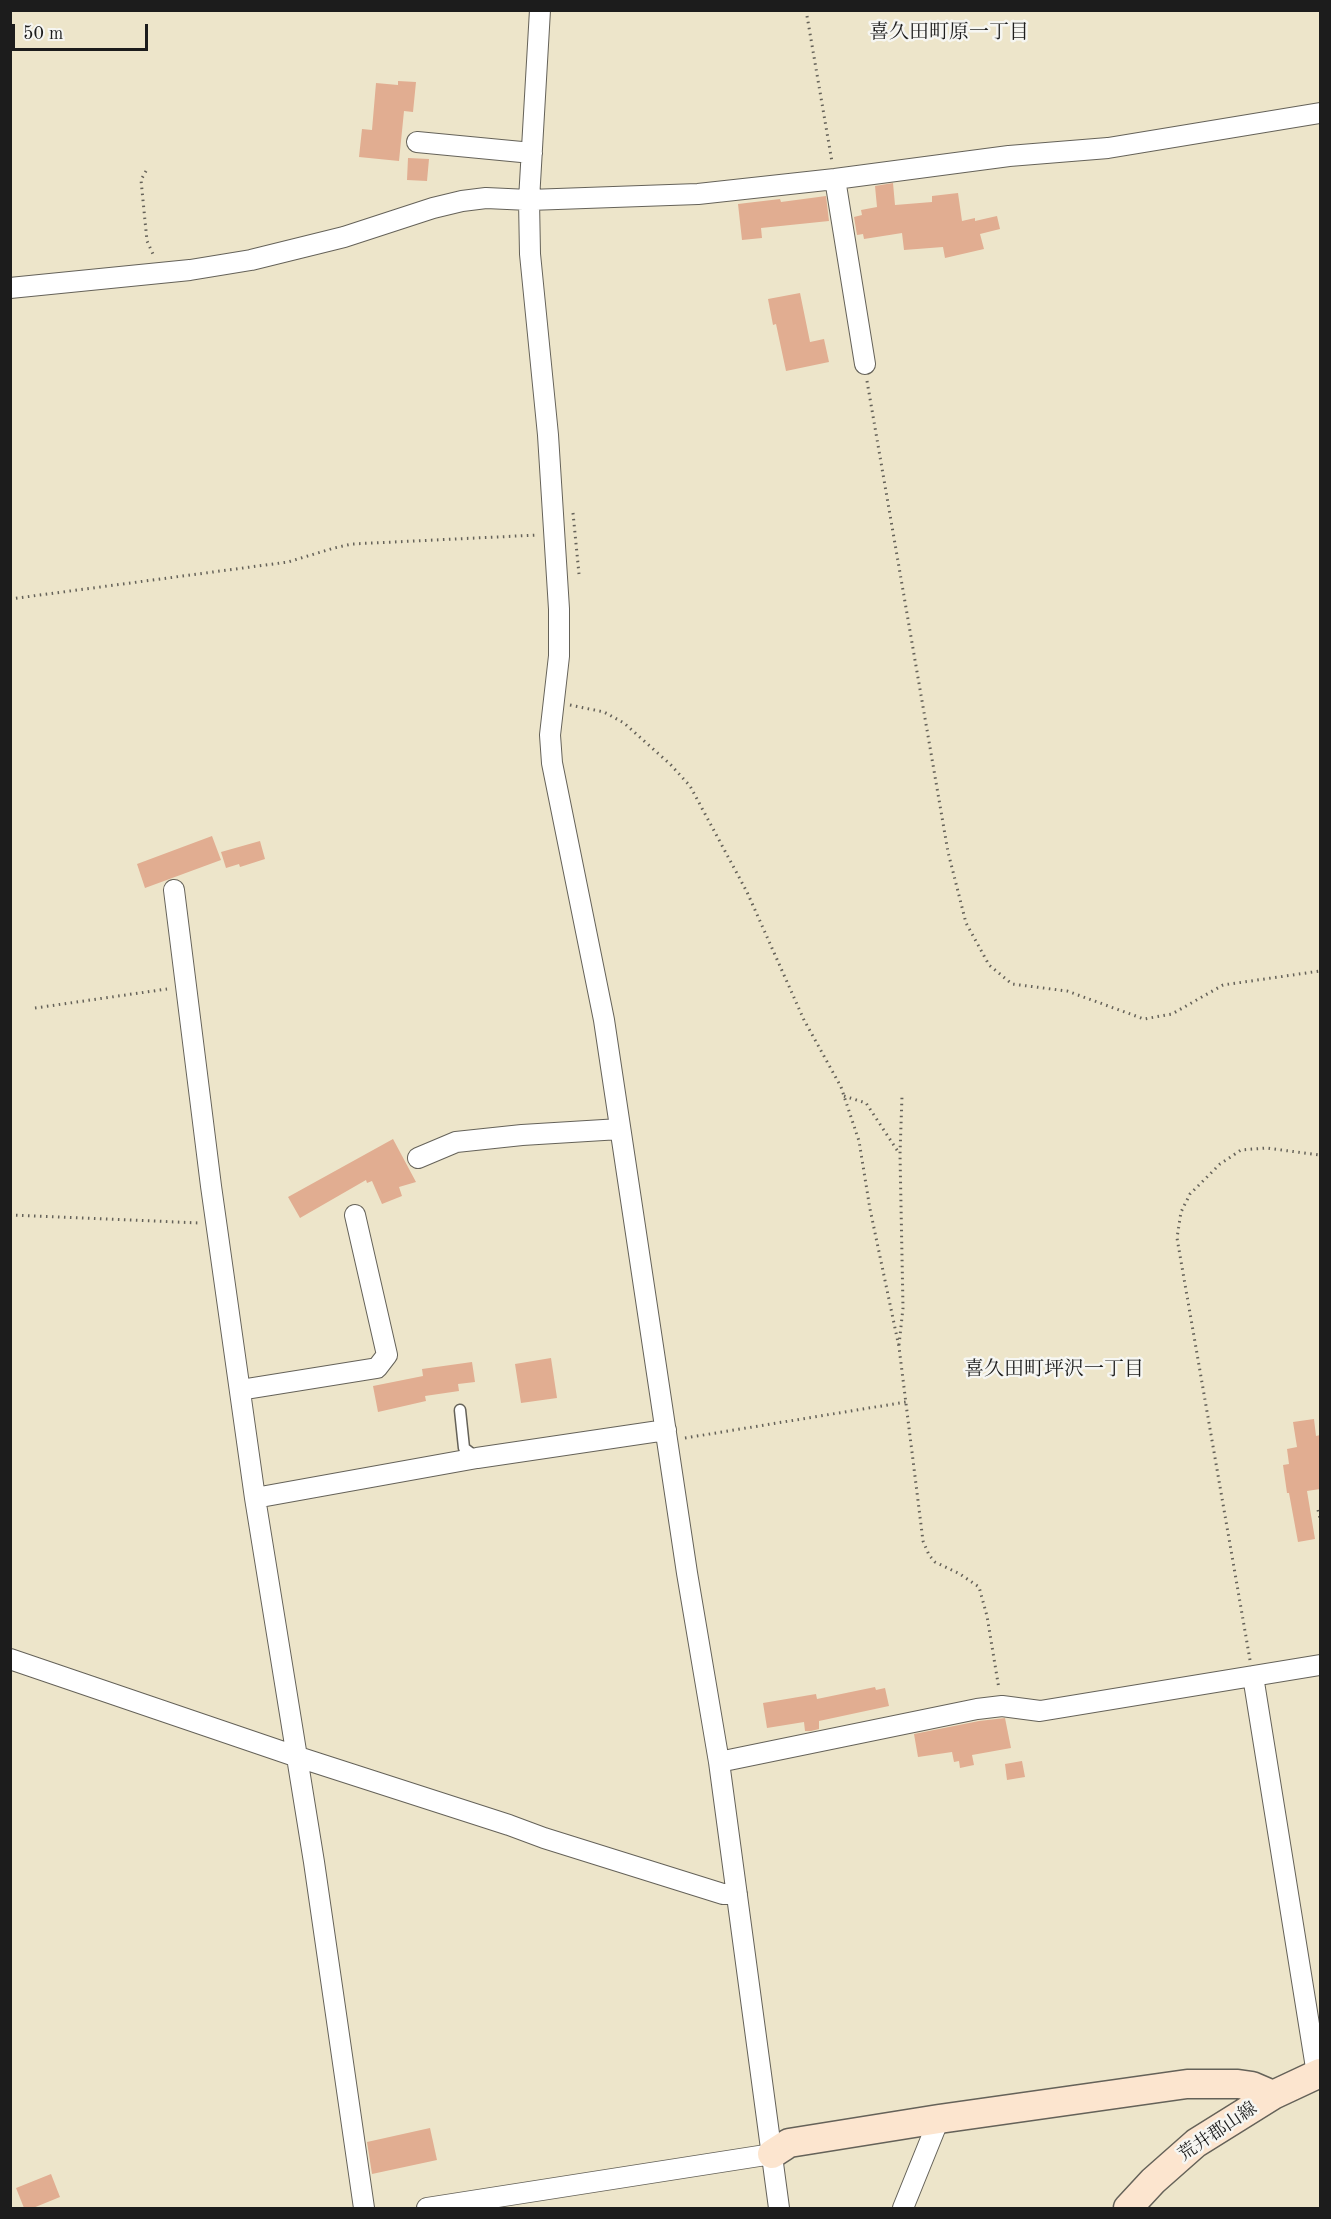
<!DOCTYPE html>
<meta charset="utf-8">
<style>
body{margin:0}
#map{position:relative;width:1331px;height:2219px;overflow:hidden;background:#ede5ca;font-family:"Old Standard TT",serif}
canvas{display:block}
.frame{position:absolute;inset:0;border:12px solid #1c1c1c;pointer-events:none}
.scale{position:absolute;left:12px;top:24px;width:136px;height:27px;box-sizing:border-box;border:3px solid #1c1c1c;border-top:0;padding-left:8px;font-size:18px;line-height:21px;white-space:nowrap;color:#1c1c1c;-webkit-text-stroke:4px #f6f6f2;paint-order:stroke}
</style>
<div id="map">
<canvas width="1331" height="2219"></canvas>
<div class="frame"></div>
<div class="scale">50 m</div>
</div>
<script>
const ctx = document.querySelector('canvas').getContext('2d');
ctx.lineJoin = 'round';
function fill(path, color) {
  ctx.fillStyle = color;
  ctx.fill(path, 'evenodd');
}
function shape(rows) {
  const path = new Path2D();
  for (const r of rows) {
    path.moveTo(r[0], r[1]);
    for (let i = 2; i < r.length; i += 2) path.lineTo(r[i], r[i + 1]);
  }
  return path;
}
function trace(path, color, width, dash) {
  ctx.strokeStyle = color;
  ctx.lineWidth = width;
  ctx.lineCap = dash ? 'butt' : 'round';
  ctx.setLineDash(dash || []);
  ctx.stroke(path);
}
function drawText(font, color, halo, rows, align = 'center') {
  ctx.font = font + ' "Old Standard TT","Noto Serif JP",serif';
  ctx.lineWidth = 5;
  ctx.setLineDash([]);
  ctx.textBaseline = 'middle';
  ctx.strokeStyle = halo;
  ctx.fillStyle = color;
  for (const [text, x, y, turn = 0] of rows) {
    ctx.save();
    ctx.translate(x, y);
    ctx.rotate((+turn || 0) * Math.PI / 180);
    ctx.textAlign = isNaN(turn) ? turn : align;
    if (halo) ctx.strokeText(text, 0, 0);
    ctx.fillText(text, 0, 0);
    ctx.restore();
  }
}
fill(shape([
 [398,81,416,82,413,112,404,111,399,161,359,157,362,129,372,130,376,83,398,85],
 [408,158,429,159,427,181,407,180],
 [893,183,895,205,932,202,932,196,958,193,962,221,975,218,975,221,997,216,1000,229,980,234,984,249,945,258,943,247,904,250,902,233,864,239,863,234,857,235,854,217,862,215,861,210,877,207,875,186],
 [826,196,829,221,761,228,762,238,742,240,738,204,780,199,781,202],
 [800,293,810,342,824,339,829,362,786,371,776,324,773,325,768,299],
 [212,836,221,860,145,888,137,864],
 [260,841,265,859,240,867,239,864,226,868,221,852],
 [393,1139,416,1182,399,1187,402,1196,382,1204,372,1181,367,1183,366,1180,300,1218,288,1197],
 [551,1358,557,1398,521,1403,515,1364],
 [472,1362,475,1382,458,1384,459,1391,425,1396,426,1401,378,1412,373,1386,423,1376,422,1369],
 [1314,1419,1316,1436,1320,1435,1320,1489,1307,1491,1315,1539,1298,1542,1289,1493,1287,1493,1283,1465,1289,1464,1287,1449,1297,1447,1293,1422],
 [875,1687,876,1690,885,1688,889,1706,819,1721,819,1729,811,1731,805,1731,804,1722,767,1728,763,1703,816,1694,817,1699],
 [1005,1718,1011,1748,972,1755,974,1765,960,1768,959,1761,954,1762,952,1752,918,1757,914,1734,979,1721],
 [1022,1761,1025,1777,1007,1780,1005,1764],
 [430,2128,437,2160,372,2174,367,2142],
 [51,2174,60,2197,33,2208,24,2208,16,2188]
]), '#e1ad91');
const lane = shape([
 [460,1410,464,1448,477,1458]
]);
const street = shape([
 [540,10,529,200,530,254,548,435,559,609,559,656,550,735,552,763,604,1020,687,1573,719,1762,779,2208],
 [417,142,532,153],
 [835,179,865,364],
 [10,288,190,270,251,260,344,237,433,208,462,201,486,198,529,200,698,194,835,179,1009,156,1108,148,1320,113],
 [174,890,211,1186,255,1498,314,1862,364,2208],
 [418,1158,456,1142,522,1135,620,1129],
 [240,1390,377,1368,387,1355,355,1215],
 [255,1498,477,1458,666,1430],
 [10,1659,295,1756,509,1825,544,1838,723,1894,737,1894],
 [1253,1676,1317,2074],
 [719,1762,977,1709,1002,1706,1040,1711,1320,1665],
 [427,2208,772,2154],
 [903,2208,939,2119]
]);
const secondary = shape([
 [772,2154,789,2143,939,2119,1187,2084,1238,2084,1252,2086,1273,2095],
 [1128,2208,1153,2181,1196,2143,1273,2095,1320,2073]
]);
trace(lane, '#656259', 13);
trace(street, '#656259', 22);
trace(secondary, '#656259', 31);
trace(shape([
 [806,10,832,162],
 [146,171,141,180,147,241,153,254],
 [867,381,948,852,966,923,989,965,1012,984,1067,991,1144,1019,1172,1014,1223,985,1320,971],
 [573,513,579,574],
 [10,599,288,562,334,548,352,544,538,535],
 [570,705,604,712,624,723,670,764,690,786,747,892,804,1020,841,1087,859,1141,870,1209,899,1347,923,1541,929,1555,935,1562,960,1574,979,1587,987,1616,999,1689],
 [35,1008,167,989],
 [844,1096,866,1103,899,1153],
 [10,1215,200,1223],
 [899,1345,903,1308,900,1154,902,1096],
 [685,1438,906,1402],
 [1318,1510,1320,1518],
 [1250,1660,1177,1238,1181,1212,1190,1194,1220,1164,1241,1150,1266,1148,1320,1155]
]), '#656259', 3, [1.5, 4.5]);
trace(lane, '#fff', 10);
trace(street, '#fff', 20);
trace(secondary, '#fce5cf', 28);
drawText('18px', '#1c1c1c', '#f6f6f2', [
 ["荒井郡山線",1218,2132,-34]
]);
drawText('20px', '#1c1c1c', '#f6f6f2', [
 ["喜久田町原一丁目",949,33],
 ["喜久田町坪沢一丁目",1054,1370]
]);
</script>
